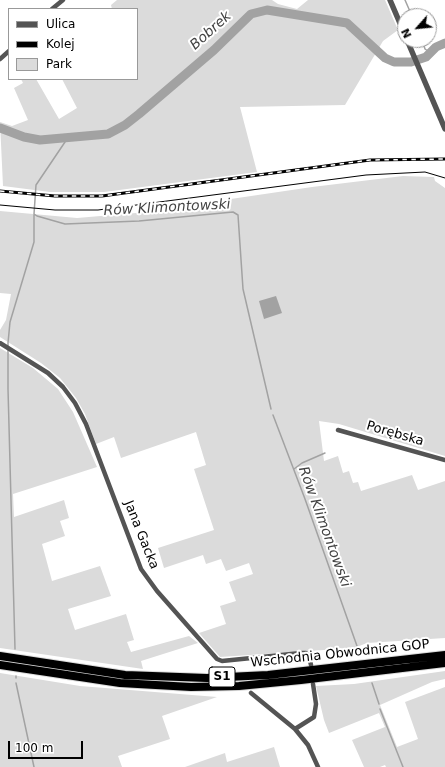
<!DOCTYPE html>
<meta charset="utf-8">
<style>
body{margin:0}
#map{position:relative;width:445px;height:767px;overflow:hidden;background:#fff;font-family:"DejaVu Sans",sans-serif}
canvas{display:block}
.legend{position:absolute;left:8px;top:8px;width:130px;height:72px;box-sizing:border-box;background:#fff;border:1px solid #999;margin:0;padding:5px 7px;list-style:none;font-size:12px;color:#000}
.legend li{display:flex;align-items:center;gap:8px;height:20px}
.legend b{width:20px;border:1px solid #999}
.north{position:absolute;left:397px;top:8px;width:40px;height:40px;box-sizing:border-box;background:#fff;border:1px solid #999;border-radius:50%;rotate:243deg;font-size:11px;font-weight:700;line-height:16px;text-align:center;color:#000}
.north::after{content:'';display:block;margin:auto;width:14px;height:18px;background:#000;clip-path:polygon(50% 0,100% 100%,50% 72%,0 100%)}
.scale{position:absolute;left:8px;top:741px;width:75px;height:18px;box-sizing:border-box;border:2px solid #000;border-top:0;padding-left:5px;font-size:12px;line-height:14px;white-space:nowrap;color:#000;-webkit-text-stroke:3px #fff;paint-order:stroke}
</style>
<div id="map">
<canvas width="445" height="767"></canvas>
<ul class="legend">
<li><b style="height:5px;background:#545454"></b>Ulica</li>
<li><b style="height:5px;background:#000"></b>Kolej</li>
<li><b style="height:11px;background:#dbdbdb"></b>Park</li>
</ul>
<div class="north">N</div>
<div class="scale">100 m</div>
</div>
<script>
const ctx = document.querySelector('canvas').getContext('2d');
ctx.lineJoin = 'round';
function fill(path, color) {
  ctx.fillStyle = color;
  ctx.fill(path, 'evenodd');
}
function shape(rows) {
  const path = new Path2D();
  for (const r of rows) {
    path.moveTo(r[0], r[1]);
    for (let i = 2; i < r.length; i += 2) path.lineTo(r[i], r[i + 1]);
  }
  return path;
}
function trace(path, color, width, dash) {
  ctx.strokeStyle = color;
  ctx.lineWidth = width;
  ctx.lineCap = dash ? 'butt' : 'round';
  ctx.setLineDash(dash || []);
  ctx.stroke(path);
}
function drawText(font, color, halo, rows, align = 'center') {
  ctx.font = font + ' "DejaVu Sans",sans-serif';
  ctx.lineWidth = 4;
  ctx.setLineDash([]);
  ctx.textBaseline = 'middle';
  ctx.strokeStyle = halo;
  ctx.fillStyle = color;
  for (const [text, x, y, turn = 0] of rows) {
    ctx.save();
    ctx.translate(x, y);
    ctx.rotate((+turn || 0) * Math.PI / 180);
    ctx.textAlign = isNaN(turn) ? turn : align;
    if (halo) ctx.strokeText(text, 0, 0);
    ctx.fillText(text, 0, 0);
    ctx.restore();
  }
}
fill(shape([
 [117,0,272,0,278,4,297,9,308,0,385,0,398,30,383,41,345,105,240,107,257,172,104,192,50,192,3,186,0,122,12,126,28,120,14,88,23,83,21,79,36,79,59,119,77,108,62,79,137,79,137,9,112,9,111,5],
 [403,176,434,177,435,181,445,188,445,456,339,424,319,421,324,461,338,456,343,473,349,471,353,483,358,482,361,491,412,475,418,490,445,481,445,638,367,643,354,648,220,657,199,633,226,624,220,606,236,601,229,582,253,574,249,563,226,571,221,559,206,564,203,555,164,568,158,548,214,530,194,469,206,465,196,432,121,458,114,437,96,444,85,414,76,398,60,378,41,363,0,337,0,330,6,320,11,294,0,293,0,211,77,218,136,213,312,187],
 [0,348,33,368,58,389,73,412,97,467,13,494,14,517,64,500,69,518,60,521,65,536,42,544,52,581,100,566,111,596,68,609,75,630,126,614,134,640,127,642,131,652,189,636,198,643,141,661,143,669,0,648],
 [445,671,445,679,432,682,380,705,397,747,418,739,405,702,445,687,445,767,386,767,385,765,380,767,364,767,352,740,385,727,379,713,329,733,324,720,316,686,354,684],
 [0,673,80,686,217,697,162,716,170,739,118,756,122,767,0,767],
 [274,747,280,767,185,767,225,753,227,762]
]), '#dbdbdb');
fill(shape([
 [276,296,282,313,264,319,259,301]
]), '#a2a2a2');
trace(shape([
 [405,0,412,16],
 [422,40,425,49,431,53],
 [66,138,65,142,36,185,34,214,37,216,65,224,139,221,233,212,238,215,243,289,271,409],
 [273,415,305,499,357,646],
 [294,469,302,463,325,453],
 [15,649,8,389,8,343,10,322,34,242,34,215],
 [359,651,360,653],
 [16,676,16,678],
 [16,683,34,767],
 [372,683,379,704],
 [380,709,403,767]
]), '#a2a2a2', 1.5);
trace(shape([
 [0,128,24,137,40,140,108,134,125,125,139,114,214,50,251,14,267,10,347,23,385,58,394,62,411,62,426,57,436,47,445,43]
]), '#a2a2a2', 9);
const motorway = shape([
 [0,656,125,675,207,678,268,675,445,655],
 [0,665,120,683,191,687,239,686,301,680,445,663]
]);
trace(motorway, '#dbdbdb', 10);
trace(shape([
 [52,9,63,0],
 [0,59,9,51],
 [0,343,48,373,63,387,75,403,86,424,141,569,157,591,217,659,222,661,301,653,306,653,309,656,311,665],
 [338,430,445,460],
 [251,693,295,729,308,745,318,767],
 [295,729,314,717,316,704,313,684]
]), '#545454', 4.5);
trace(shape([
 [390,0,405,35],
 [407,40,445,129]
]), '#545454', 5.5);
trace(motorway, '#000', 8);
trace(shape([
 [0,205,55,210,98,210,366,175,425,172,445,178]
]), '#000', 1);
const rail = shape([
 [0,191,55,196,102,196,370,160,445,159]
]);
trace(rail, '#000', 3);
trace(rail, '#fff', 1.5, [4.5]);
for (const [x, y, w] of [
 [222,677,26]
]) {
  const box = new Path2D();
  box.roundRect(x - w / 2, y - 10, w, 20, 3);
  ctx.fillStyle = '#fff';
  ctx.fill(box);
  trace(box, '#000', 1);
}
drawText('bold 12px', '#000', null, [
 ["S1",222,677]
]);
drawText('13px', '#000', '#fff', [
 ["Porębska",395,434,16],
 ["Jana Gacka",141,535,68],
 ["Wschodnia Obwodnica GOP",340,654,-6]
]);
drawText('italic 14px', '#434343', '#fff', [
 ["Bobrek",211,31,-42],
 ["Rów Klimontowski",167,208,-3],
 ["Rów Klimontowski",324,527,70]
]);
</script>
